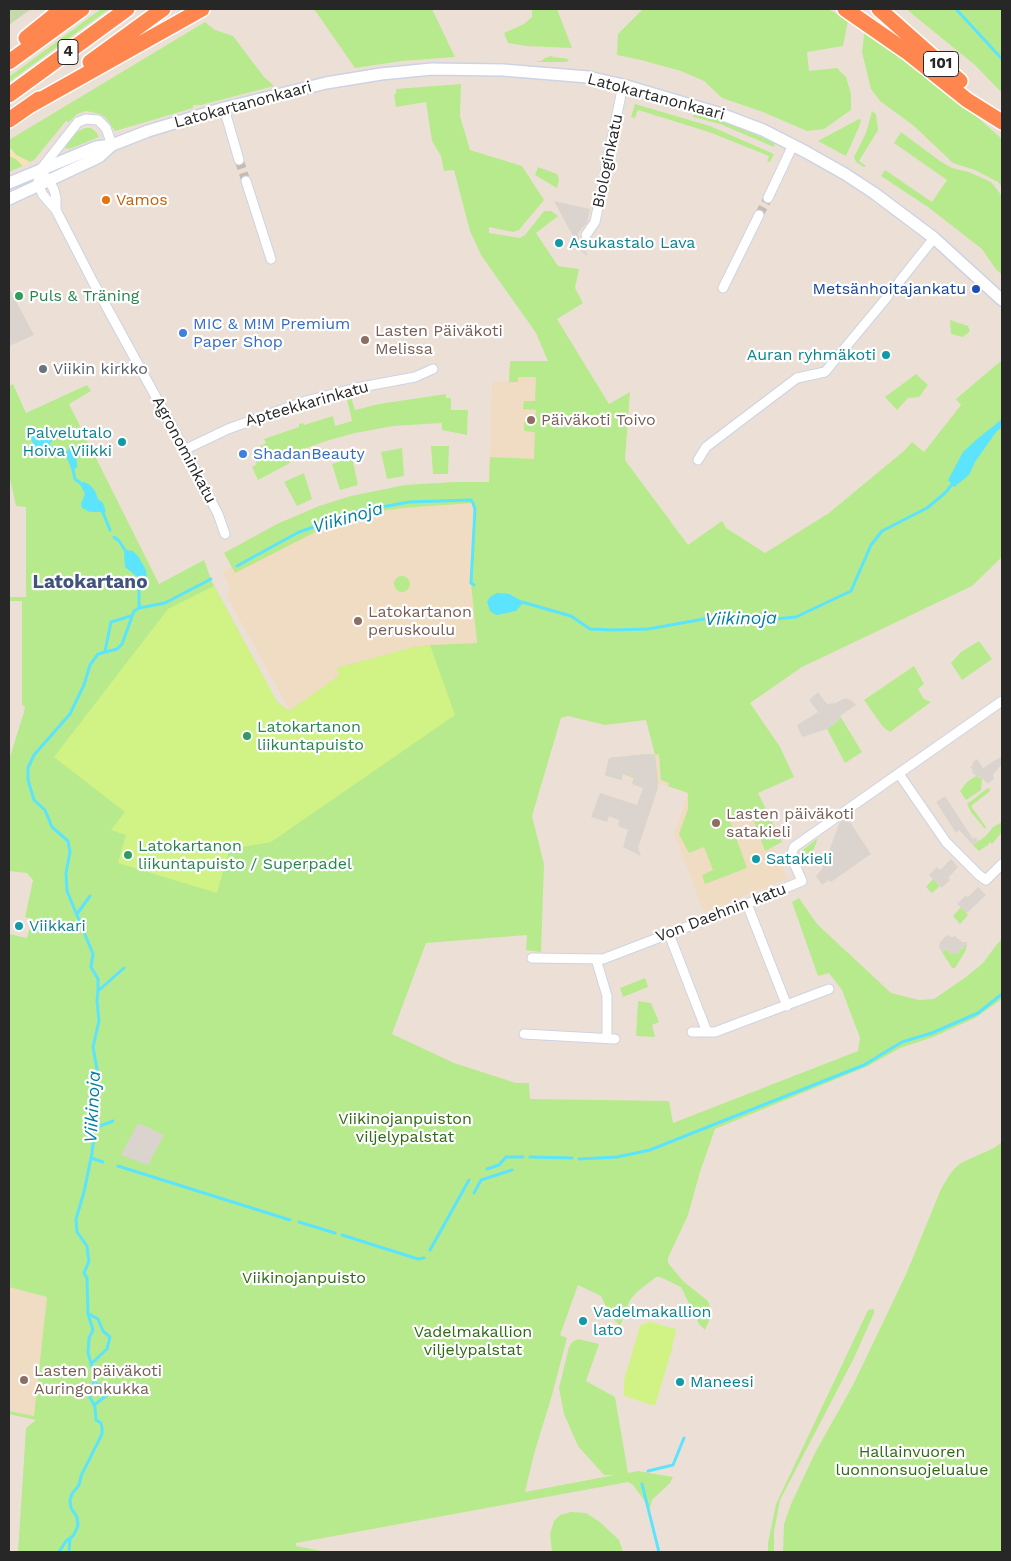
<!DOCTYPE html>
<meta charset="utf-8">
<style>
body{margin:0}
#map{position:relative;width:1011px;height:1561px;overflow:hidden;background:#ece0d6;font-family:"Work Sans",sans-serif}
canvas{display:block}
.frame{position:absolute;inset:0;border:10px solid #272727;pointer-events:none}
</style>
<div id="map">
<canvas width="1011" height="1561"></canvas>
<div class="frame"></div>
</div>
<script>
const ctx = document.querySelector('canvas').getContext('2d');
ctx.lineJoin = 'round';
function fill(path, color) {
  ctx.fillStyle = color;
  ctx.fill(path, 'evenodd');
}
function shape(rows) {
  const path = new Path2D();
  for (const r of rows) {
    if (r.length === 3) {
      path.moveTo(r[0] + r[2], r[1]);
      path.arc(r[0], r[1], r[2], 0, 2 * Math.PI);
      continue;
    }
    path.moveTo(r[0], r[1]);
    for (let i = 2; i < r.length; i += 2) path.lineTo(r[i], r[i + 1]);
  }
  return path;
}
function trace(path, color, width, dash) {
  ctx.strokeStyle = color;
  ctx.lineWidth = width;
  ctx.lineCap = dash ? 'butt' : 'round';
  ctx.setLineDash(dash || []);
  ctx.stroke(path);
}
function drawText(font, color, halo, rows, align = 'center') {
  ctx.font = font + ' "Work Sans",sans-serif';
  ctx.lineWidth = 4.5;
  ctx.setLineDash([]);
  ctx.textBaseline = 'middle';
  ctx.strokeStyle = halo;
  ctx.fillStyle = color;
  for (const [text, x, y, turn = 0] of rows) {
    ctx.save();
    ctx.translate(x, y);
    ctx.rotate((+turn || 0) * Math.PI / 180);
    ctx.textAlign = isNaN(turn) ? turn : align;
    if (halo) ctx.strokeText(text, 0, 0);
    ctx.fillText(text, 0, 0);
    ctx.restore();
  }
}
fill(shape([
 [510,361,548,362,586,453,489,482,492,382,509,381],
 [412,502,473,503,475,509,471,583,477,644,430,645,338,668,340,676,290,711,228,598,229,585,222,572,299,532,360,511],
 [708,747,750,810,765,850,774,847,787,879,704,912,674,834,688,793,658,783,655,755],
 [9,1287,47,1297,37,1420,9,1414]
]), '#f0dcc3');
fill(shape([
 [101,9,109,9,9,82,9,77],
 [314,9,432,9,455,57,402,61,355,68],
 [532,9,557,9,572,48,526,46,508,43,504,33,524,24,532,17],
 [643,9,828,9,848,20,843,46,807,52,809,71,837,68,846,77,851,94,851,110,824,129,807,131,763,112,722,98,704,81,681,71,641,60,617,55,618,34],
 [906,9,1002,9,1002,93,975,65],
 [205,22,215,30,233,36,264,77,274,86,201,105,193,105,193,108,115,131,106,118,100,114,86,111,77,114,69,122,66,121,34,160,30,162,16,155,11,149,9,150,9,140],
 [865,28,968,109,1002,139,1002,187,998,182,975,170,953,163,914,126,880,101,871,89,862,52],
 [551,56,553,57,569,59,567,62,534,62,541,61,545,58],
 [461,84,460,116,470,150,522,166,544,200,519,230,513,232,489,227,489,233,520,238,525,235,544,211,551,211,558,216,536,233,558,266,579,269,575,288,583,303,557,319,609,404,630,392,625,460,688,545,722,521,726,528,765,553,829,513,905,450,912,442,924,452,961,405,956,399,1002,360,1002,557,972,586,802,667,750,703,780,747,794,777,758,793,782,842,765,851,750,810,729,818,747,868,705,884,702,875,713,870,704,847,689,853,679,834,688,809,688,793,668,786,669,783,661,780,659,754,655,755,658,783,632,784,634,778,623,774,621,780,605,775,609,758,648,754,655,755,646,720,605,725,568,716,561,718,532,816,544,864,541,952,526,950,527,935,426,943,392,1034,454,1063,516,1083,529,1083,530,1099,669,1101,673,1123,858,1051,860,1038,842,990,829,973,818,976,792,902,799,898,817,924,891,993,919,1000,934,999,966,977,983,963,997,944,1002,939,1002,999,975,1018,933,1037,900,1048,868,1066,715,1129,700,1172,688,1215,668,1258,668,1263,683,1281,708,1301,712,1314,705,1330,699,1324,681,1287,660,1277,656,1277,651,1281,637,1292,630,1300,620,1326,610,1315,601,1296,578,1285,560,1335,567,1338,552,1395,534,1454,525,1492,615,1475,604,1475,578,1446,564,1414,559,1388,569,1347,572,1342,578,1339,599,1344,586,1381,615,1397,628,1473,638,1471,673,1477,670,1483,652,1500,650,1508,633,1485,628,1482,296,1543,296,1546,327,1552,18,1552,26,1428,36,1420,9,1414,9,1411,34,1416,47,1297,9,1287,9,934,27,938,32,919,25,917,33,880,27,873,9,871,9,760,24,712,25,706,22,705,22,601,9,601,9,597,26,597,26,507,16,506,9,474,9,386,13,384,26,413,87,385,91,391,69,404,159,584,204,560,212,582,277,702,289,711,339,676,337,668,411,648,430,645,477,643,471,583,475,509,473,503,402,508,361,514,331,524,235,573,224,553,277,524,319,506,351,496,405,485,455,482,489,482,490,457,534,459,535,432,524,431,524,422,535,423,536,410,523,409,524,401,535,401,536,377,518,377,518,382,509,382,510,361,548,361,536,333,481,255,470,231,454,170,444,171,441,156,432,141,426,102,396,107,394,94,396,94,396,89],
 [635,104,710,126,774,154,770,162,767,161,769,156,709,132,638,110,635,118,631,117],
 [872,111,876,114,878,130,859,161,866,166,864,167,856,162,854,157,866,133],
 [694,114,715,118,726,122,775,143,774,147,720,124,693,117],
 [859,119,861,120,859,127,846,156,818,141],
 [85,128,91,128,96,132,99,137,72,148,67,149,65,147,77,132],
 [901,132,940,161,952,168,969,172,991,182,1002,196,1002,275,995,268,982,249,928,207,881,176,885,170,932,202,947,180,894,143],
 [9,155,16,159,23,166,9,172],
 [538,167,557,174,559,180,557,188,535,175],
 [950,320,968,326,970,331,963,337,951,334],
 [916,374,928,385,919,397,908,398,897,410,885,397],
 [446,394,446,398,451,398,451,410,468,410,467,435,442,430,442,423,393,426,355,433,326,441,287,455,290,463,258,480,252,467,257,464,256,461,264,456,259,447,266,443,264,439,299,427,299,424,303,423,304,425,333,416,335,426,352,421,347,399,351,397,355,410,379,404],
 [431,446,449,446,448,474,433,474],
 [402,448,404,476,387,479,381,452],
 [352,457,358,485,340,490,332,464],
 [304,473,312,499,297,506,284,482],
 [402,584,8],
 [979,641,992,659,962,680,951,663,961,652],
 [914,666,924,684,918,689,924,699,931,702,890,732,883,727,864,700],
 [840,716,862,752,845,763,827,729,838,721],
 [976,776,982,779,981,790,966,800,960,791,967,782],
 [988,788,990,789,989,792,971,806,986,827,985,829,971,812,967,804],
 [1002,822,1002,832,992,844,990,842,988,845,979,851,973,845,986,836,993,827],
 [818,838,809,861,804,863,802,862,799,859,799,853],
 [933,879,940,886,932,893,926,887],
 [961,907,968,915,960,924,953,916],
 [965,945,967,945,965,952,955,968,952,968,942,952,948,949,949,951,963,948],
 [645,978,648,987,623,997,620,988],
 [638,1001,651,1003,659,1022,652,1025,655,1037,636,1036],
 [1002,1142,1002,1552,783,1552,784,1524,791,1504,816,1451,853,1385,888,1312,907,1272,941,1189,950,1174,957,1166,963,1162,994,1148],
 [874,1309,874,1313,854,1358,780,1500,774,1532,774,1552,768,1552,768,1543,776,1504,868,1310],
 [571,1512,586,1513,600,1522,619,1540,623,1552,552,1552,550,1534,554,1521,560,1515]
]), '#b7ea8c');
fill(shape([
 [11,149,16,155,30,162,23,166,16,159,9,156,9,150]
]), '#f6e4b4');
fill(shape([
 [9,9,31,9,9,25]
]), '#c6d8ac');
fill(shape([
 [214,586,277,702,289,711,339,676,337,668,411,648,430,645,455,715,271,842,229,849,217,893,118,863,126,835,111,830,125,812,54,757,168,609],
 [650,1322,676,1329,672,1349,655,1406,624,1396,624,1380,640,1326,645,1323]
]), '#d1f386');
fill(shape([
 [554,201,590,209,587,223,578,233,579,239,588,256,583,253,576,242],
 [9,288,34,335,9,346],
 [818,692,827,704,836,703,845,698,852,701,856,705,840,716,838,721,827,729,802,737,797,725,818,712,809,700],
 [648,754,655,755,658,788,638,848,641,856,623,847,628,830,618,826,619,820,609,816,607,822,591,817,600,793,637,805,643,788,632,784,634,777,623,774,621,780,605,775,609,758],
 [1002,756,1002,764,993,775,994,779,988,784,983,779,976,776,972,772,973,770,970,767,973,765,972,763,977,759,983,768],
 [945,796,973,839,976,837,978,841,973,845,959,830,956,833,936,802],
 [846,816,871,854,831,882,829,880,822,885,816,876,822,869,841,819],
 [951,859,958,867,948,878,950,880,942,888,929,875,937,867,940,870],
 [978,887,986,895,967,913,957,904,965,896,968,897],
 [947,935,952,937,955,936,962,942,967,942,967,945,960,949,959,954,949,954,948,949,942,952,939,947,940,942],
 [138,1123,164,1135,148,1165,121,1155]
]), '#dbd4ce');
fill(shape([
 [1002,419,1002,427,996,432,975,462,969,475,954,487,948,480,963,452,976,440],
 [30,426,38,430,48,432,51,436,52,441,47,449,42,450,35,447,27,431],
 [70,445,73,446,77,462,77,467,74,470,71,468,66,456],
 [84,482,90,485,95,491,98,499,103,503,106,512,102,513,100,512,90,512,82,508,81,504,85,494,80,484,81,483],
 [126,550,133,551,138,556,146,570,147,578,145,579,140,579,125,567,124,553],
 [497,593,509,594,524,602,516,611,497,615,494,614,490,611,487,602,490,597]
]), '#5ce4fc');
trace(shape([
 [956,9,1002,59],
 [50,447,67,453,68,456],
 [72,466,75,479,83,485],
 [102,510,110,530],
 [114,537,119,541,127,553],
 [237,566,299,532,360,511,409,502,471,500,473,503,475,509,471,583,474,585],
 [522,602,571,616,590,629,613,630,648,629,721,616,753,621,796,617,851,591,871,545,882,531,927,508,945,493,954,482],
 [139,608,139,576],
 [105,651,111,622,131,616],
 [77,914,90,896],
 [98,991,124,968],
 [95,1128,113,1121],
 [530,1157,572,1158],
 [91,1158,103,1162],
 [579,1159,617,1157,650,1150,680,1138,864,1065,902,1042,932,1033,978,1013,1002,994],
 [118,1166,290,1220],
 [487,1169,499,1165,506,1157,523,1157],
 [474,1193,481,1180,512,1170],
 [299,1222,335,1233],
 [342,1235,418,1259,424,1258],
 [430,1250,469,1180],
 [89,1314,98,1319,103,1331,110,1337,107,1349,91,1364],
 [94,1405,106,1396,107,1393,104,1387,94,1382],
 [648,1471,673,1465,684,1438],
 [642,1484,659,1552],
 [59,1552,66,1541,73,1536,78,1526,77,1517,71,1508,70,1500,72,1494,79,1485,81,1476,102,1434,102,1428,101,1423,96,1420,95,1407,89,1395,94,1382,95,1376,88,1353,89,1338,93,1330,88,1314,87,1278,84,1273,89,1261,88,1255,87,1246,77,1232,76,1219,84,1192,92,1153,95,1128,93,1116,97,1069,93,1047,99,1021,97,1001,98,991,98,979,91,967,93,954,67,891,66,873,70,852,68,841,52,827,45,810,34,800,28,780,28,768,34,755,70,714,84,685,90,665,98,654,117,649,122,644,134,611,139,608,165,603,211,579],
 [69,1552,70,1538]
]), '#5ce4fc', 3);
trace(shape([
 [239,160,246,181],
 [759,215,768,198],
 [888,296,899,282]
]), '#c5bbb3', 9, [9, 4.5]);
const street = shape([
 [224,108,239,160],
 [41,169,78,122,86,119,98,120,106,128,112,145],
 [39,171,38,185,43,195,56,210,93,282,180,441,218,514,225,534],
 [45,176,49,180,54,190,56,198,56,210],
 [246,181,271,259],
 [768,198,793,145],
 [586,235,595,222,623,85],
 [899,282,934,238],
 [723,288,759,215],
 [184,450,228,429,306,401,356,388,415,377,433,369],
 [698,460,706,447,797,378,825,372,888,296],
 [899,774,946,842,979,875,986,880,1002,864],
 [747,904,787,1006],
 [669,934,707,1032],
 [532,958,603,959,747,904,802,881,791,856,794,847,1002,701],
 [596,959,607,996,607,1038],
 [692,1032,715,1032,829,989],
 [524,1034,615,1039]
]);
const secondary = shape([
 [9,183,96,147,112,145,148,131,224,108,326,83,381,74,432,69,503,70,588,77,623,85,718,113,763,130,806,152,845,174,874,193,934,238,1002,300],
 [9,199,99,157,112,145]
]);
const highway = shape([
 [845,9,907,52,967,100,1002,122],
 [879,9,960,81],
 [26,38,62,9],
 [9,62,82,9],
 [90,62,163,9],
 [9,95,127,9],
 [31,105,202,9],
 [9,120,39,99]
]);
trace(street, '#ccd3e3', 11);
trace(secondary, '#ccd3e3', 14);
trace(highway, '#fff', 18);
trace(street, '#fff', 9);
trace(secondary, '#fff', 11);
trace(highway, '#ff864e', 15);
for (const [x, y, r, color] of [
 [106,200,5,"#e8710a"],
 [559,243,5,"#0f9aa8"],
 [976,289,5,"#1a4fb4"],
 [19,296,5,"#2e9e5b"],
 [183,333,5,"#3f7fe0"],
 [365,340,5,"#8d6e63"],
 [886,355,5,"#0f9aa8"],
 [43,369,5,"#6b7280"],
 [531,420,5,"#8d6e63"],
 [122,442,5,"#0f9aa8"],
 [243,454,5,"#3f7fe0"],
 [358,621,5,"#8d6e63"],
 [247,736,5,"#2e9e5b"],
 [716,823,5,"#8d6e63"],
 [128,855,5,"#2e9e5b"],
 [756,859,5,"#0f9aa8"],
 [19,926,5,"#0f9aa8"],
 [583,1321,5,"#0f9aa8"],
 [24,1380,5,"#8d6e63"],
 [680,1382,5,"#0f9aa8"]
]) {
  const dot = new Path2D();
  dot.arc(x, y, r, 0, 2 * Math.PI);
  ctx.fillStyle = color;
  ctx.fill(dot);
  trace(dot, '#fff', 2);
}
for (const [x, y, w] of [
 [68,52,20],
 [941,64,35]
]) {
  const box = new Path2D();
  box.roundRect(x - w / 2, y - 12.5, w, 25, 4);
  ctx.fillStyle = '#fff';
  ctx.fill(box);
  trace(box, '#272727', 1);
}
drawText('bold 15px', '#272727', null, [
 ["4",68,52],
 ["101",941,64]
]);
drawText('16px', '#272727', '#fff', [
 ["Latokartanonkaari",656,97,15],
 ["Latokartanonkaari",243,105,-15],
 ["Biologinkatu",608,161,-78],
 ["Apteekkarinkatu",307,404,-16],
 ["Agronominkatu",184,450,62],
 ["Von Daehnin katu",721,913,-21]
]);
drawText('16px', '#c56008', '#fff', [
 ["Vamos",116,200]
], 'left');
drawText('16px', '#0d838f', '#fff', [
 ["Asukastalo Lava",569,243],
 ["Auran ryhmäkoti",876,355,"right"],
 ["Palvelutalo",112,433,"right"],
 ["Hoiva Viikki",112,451,"right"],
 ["Satakieli",766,859],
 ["Viikkari",29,926],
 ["Vadelmakallion",593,1312],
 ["lato",593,1330],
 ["Maneesi",690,1382]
], 'left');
drawText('16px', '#164399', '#fff', [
 ["Metsänhoitajankatu",966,289]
], 'right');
drawText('16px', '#27864d', '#fff', [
 ["Puls & Träning",29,296],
 ["Latokartanon",257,727],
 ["liikuntapuisto",257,745],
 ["Latokartanon",138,846],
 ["liikuntapuisto / Superpadel",138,864]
], 'left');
drawText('16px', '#366cbe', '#fff', [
 ["MIC & M!M Premium",193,324],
 ["Paper Shop",193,342],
 ["ShadanBeauty",253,454]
], 'left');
drawText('16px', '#785e54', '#fff', [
 ["Lasten Päiväkoti",375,331],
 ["Melissa",375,349],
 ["Päiväkoti Toivo",541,420],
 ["Latokartanon",368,612],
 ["peruskoulu",368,630],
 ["Lasten päiväkoti",726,814],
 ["satakieli",726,832],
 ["Lasten päiväkoti",34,1371],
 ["Auringonkukka",34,1389]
], 'left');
drawText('16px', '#5b616d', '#fff', [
 ["Viikin kirkko",53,369]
], 'left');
drawText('16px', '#2e6a11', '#fff', [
 ["Viikinojanpuiston",405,1119],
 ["viljelypalstat",405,1137],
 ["Viikinojanpuisto",304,1278],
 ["Vadelmakallion",473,1332],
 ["viljelypalstat",473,1350],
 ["Hallainvuoren",912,1452],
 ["luonnonsuojelualue",912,1470]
]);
drawText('italic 18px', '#007ea2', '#fff', [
 ["Viikinoja",348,518,-16],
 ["Viikinoja",741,619,-1],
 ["Viikinoja",93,1107,-87]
]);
drawText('bold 19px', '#43547c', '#fff', [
 ["Latokartano",90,582]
]);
</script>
